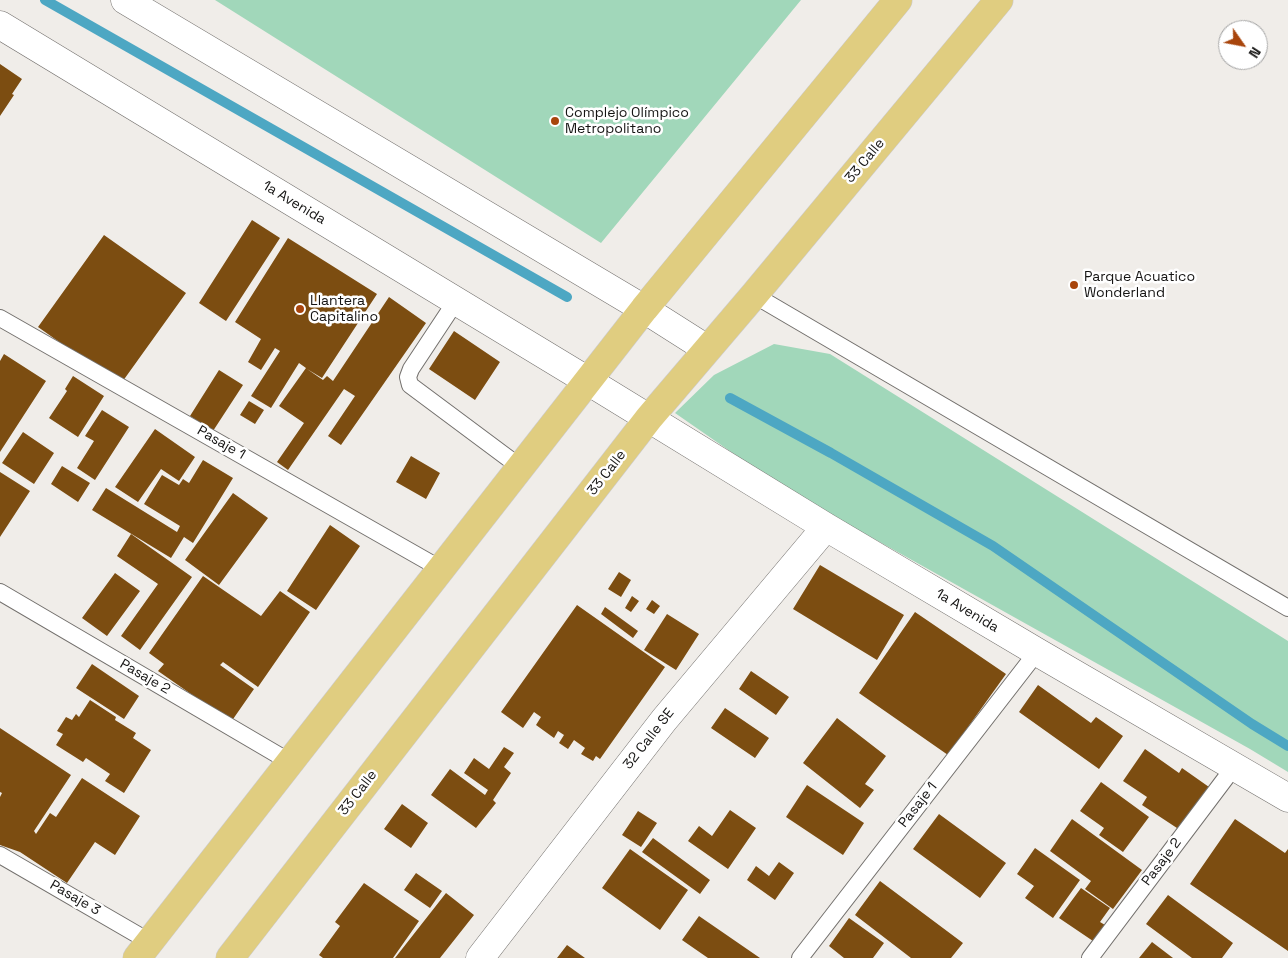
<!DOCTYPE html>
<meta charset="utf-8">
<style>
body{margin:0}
#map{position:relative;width:1288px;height:958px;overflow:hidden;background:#f0ede9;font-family:"Space Grotesk",sans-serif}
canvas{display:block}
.north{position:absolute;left:1218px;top:20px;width:50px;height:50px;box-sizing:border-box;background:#fff;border:1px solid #a1a1a1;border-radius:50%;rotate:123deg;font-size:14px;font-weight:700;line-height:20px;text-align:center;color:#151413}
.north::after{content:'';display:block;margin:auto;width:18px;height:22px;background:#a8450c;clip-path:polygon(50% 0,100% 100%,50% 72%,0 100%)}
</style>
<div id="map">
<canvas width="1288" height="958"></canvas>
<div class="north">N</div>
</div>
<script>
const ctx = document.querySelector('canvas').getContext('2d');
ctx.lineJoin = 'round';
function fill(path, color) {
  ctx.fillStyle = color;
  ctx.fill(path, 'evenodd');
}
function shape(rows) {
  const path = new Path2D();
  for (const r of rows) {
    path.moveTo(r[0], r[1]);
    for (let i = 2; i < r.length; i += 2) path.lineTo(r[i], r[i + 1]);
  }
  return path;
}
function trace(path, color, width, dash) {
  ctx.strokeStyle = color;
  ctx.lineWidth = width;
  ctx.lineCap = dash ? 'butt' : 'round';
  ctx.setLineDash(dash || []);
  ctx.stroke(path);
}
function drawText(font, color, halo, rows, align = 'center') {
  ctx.font = font + ' "Space Grotesk",sans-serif';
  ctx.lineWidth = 5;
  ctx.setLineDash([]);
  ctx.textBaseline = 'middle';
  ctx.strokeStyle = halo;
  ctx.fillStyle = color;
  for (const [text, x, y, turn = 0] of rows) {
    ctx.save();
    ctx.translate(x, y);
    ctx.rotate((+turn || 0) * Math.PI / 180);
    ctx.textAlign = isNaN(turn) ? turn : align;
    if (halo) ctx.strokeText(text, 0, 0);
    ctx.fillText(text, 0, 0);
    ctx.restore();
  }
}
fill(shape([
 [215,0,801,0,601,243],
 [774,344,830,354,1288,641,1288,772,1250,749,783,488,675,413,714,375]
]), '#a1d7ba');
trace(shape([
 [45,0,567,297],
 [730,398,831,453,993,546,1252,724,1288,746]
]), '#4da7c3', 10);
fill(shape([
 [0,64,22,79,12,94,14,95,0,116],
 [252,220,280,238,226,321,199,303],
 [104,235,186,293,120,385,38,327],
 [288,238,377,294,322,378,307,369,323,380,327,376,333,381,389,297,426,323,341,445,328,436,355,396,344,389,288,470,277,462,304,423,279,406,306,368,299,363,271,408,251,396,280,351,275,348,261,370,248,362,261,339,235,322],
 [454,331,500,362,475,400,429,369],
 [4,354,46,381,0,452,0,361],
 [219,370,243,385,213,431,190,416],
 [73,376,104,396,78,437,49,418,67,391,65,389],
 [249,401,264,410,255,424,240,415],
 [102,410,129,427,95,480,77,468,94,441,85,436],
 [155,429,195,457,179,481,161,469,138,502,115,487],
 [23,432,54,453,34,484,2,463],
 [411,456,440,473,426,499,396,482],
 [203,460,233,478,193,543,184,537,171,558,92,510,106,488,177,532,180,526,144,504,162,475,179,485,183,479,189,483],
 [62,466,90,483,78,502,51,484],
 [0,472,30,491,0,537],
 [233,493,268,518,219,585,185,560],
 [330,525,360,546,316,610,287,591],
 [131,534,192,577,140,650,121,636,158,584,117,556],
 [820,565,904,615,877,660,793,609],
 [619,572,631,580,621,597,608,589],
 [115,573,140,591,107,636,82,618],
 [203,576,261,616,280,591,310,612,258,687,223,662,220,665,254,689,231,722,158,671,164,664,149,653],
 [632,596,639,601,631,612,625,608],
 [652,600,660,606,654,614,646,609],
 [577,605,665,667,600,759,596,756,593,761,581,754,585,748,574,740,568,749,559,743,564,735,558,731,554,738,536,725,541,717,534,712,523,728,501,712],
 [605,607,638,631,633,638,601,614],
 [915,612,1006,674,948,755,859,693],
 [667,614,699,634,676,670,644,650],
 [92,664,139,696,124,719,76,688],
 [751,671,789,697,776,715,739,689],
 [1038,685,1091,723,1096,717,1123,736,1099,769,1019,712],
 [90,700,116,717,115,720,136,733,133,738,151,750,124,793,105,781,110,774,86,758,83,762,56,745,63,734,57,731,66,717,72,720,76,714,79,717],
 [725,708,769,738,755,758,711,728],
 [837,718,886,756,865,784,874,790,860,808,803,763],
 [0,728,71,775,34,831,36,834,50,813,56,817,82,778,140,816,115,855,95,842,67,883,20,852,0,845,0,797,2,793,0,792],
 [504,747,514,753,504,767,511,773,493,800,496,803,476,828,431,795,450,769,485,795,488,790,464,773,474,758,489,769],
 [1145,749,1179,773,1182,768,1209,787,1180,830,1142,805,1147,797,1123,781],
 [1101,782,1149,817,1123,852,1099,835,1104,828,1080,811],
 [807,785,864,823,843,855,786,817],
 [402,804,428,823,411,848,384,829],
 [730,810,756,828,728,869,688,841,699,826,712,836],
 [638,811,657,823,641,847,622,835],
 [939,814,1006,863,980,898,913,849],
 [1072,819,1142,870,1113,909,1085,889,1091,881,1050,851],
 [1235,819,1285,853,1288,849,1288,951,1190,884],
 [653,838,710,880,700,894,642,852],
 [1035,848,1080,880,1053,918,1025,898,1034,886,1017,874],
 [630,849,688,890,660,930,602,888],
 [779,862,794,873,775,900,747,880,756,866,769,876],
 [416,873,442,891,430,908,404,890],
 [880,881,963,943,951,958,911,958,855,915],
 [364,883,419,921,393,958,323,958,319,955,340,926,335,922],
 [1081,888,1110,908,1100,922,1105,925,1093,941,1059,918],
 [446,893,474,915,440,958,395,958],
 [1168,895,1233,943,1222,958,1192,958,1146,924],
 [699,916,760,958,708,958,682,940],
 [849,918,884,943,873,958,844,958,829,946],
 [1152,942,1173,958,1139,958],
 [567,945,585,958,557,958]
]), '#7c4d11');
const lane = shape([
 [754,295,1288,608],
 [456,301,411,369,408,377,410,385,520,467],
 [0,318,441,569],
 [0,592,290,762],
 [0,855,150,942],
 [800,958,1037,652],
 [1090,958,1234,767]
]);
const street = shape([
 [125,0,644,309,707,349],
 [0,25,588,381,826,527,1037,652,1288,798],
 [480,958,664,720,826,527]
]);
const primary = shape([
 [137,958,644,309,898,0],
 [230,958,649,418,754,295,999,0]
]);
trace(lane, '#73706d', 18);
trace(street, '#73706d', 29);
trace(primary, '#cccbcb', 29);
trace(lane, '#fff', 16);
trace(street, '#fff', 28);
trace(primary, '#e0cd80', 28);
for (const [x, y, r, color] of [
 [555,121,5,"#a8450c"],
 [1074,285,5,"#a8450c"],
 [300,309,5,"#a8450c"]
]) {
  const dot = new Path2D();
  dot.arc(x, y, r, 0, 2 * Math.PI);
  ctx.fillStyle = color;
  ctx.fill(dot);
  trace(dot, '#fff', 2);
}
drawText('14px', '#151413', '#fff', [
 ["Complejo Olímpico",565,113],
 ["Metropolitano",565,129],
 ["Parque Acuatico",1084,277],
 ["Wonderland",1084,293],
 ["Llantera",310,301],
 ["Capitalino",310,317]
], 'left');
drawText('14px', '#151413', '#fff', [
 ["33 Calle",865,161,-50],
 ["1a Avenida",294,203,31],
 ["Pasaje 1",221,443,30],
 ["33 Calle",607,473,-52],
 ["1a Avenida",967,611,31],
 ["Pasaje 2",145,677,30],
 ["32 Calle SE",649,739,-52],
 ["33 Calle",358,793,-52],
 ["Pasaje 1",918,805,-52],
 ["Pasaje 2",1162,862,-53],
 ["Pasaje 3",75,898,30]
]);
</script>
